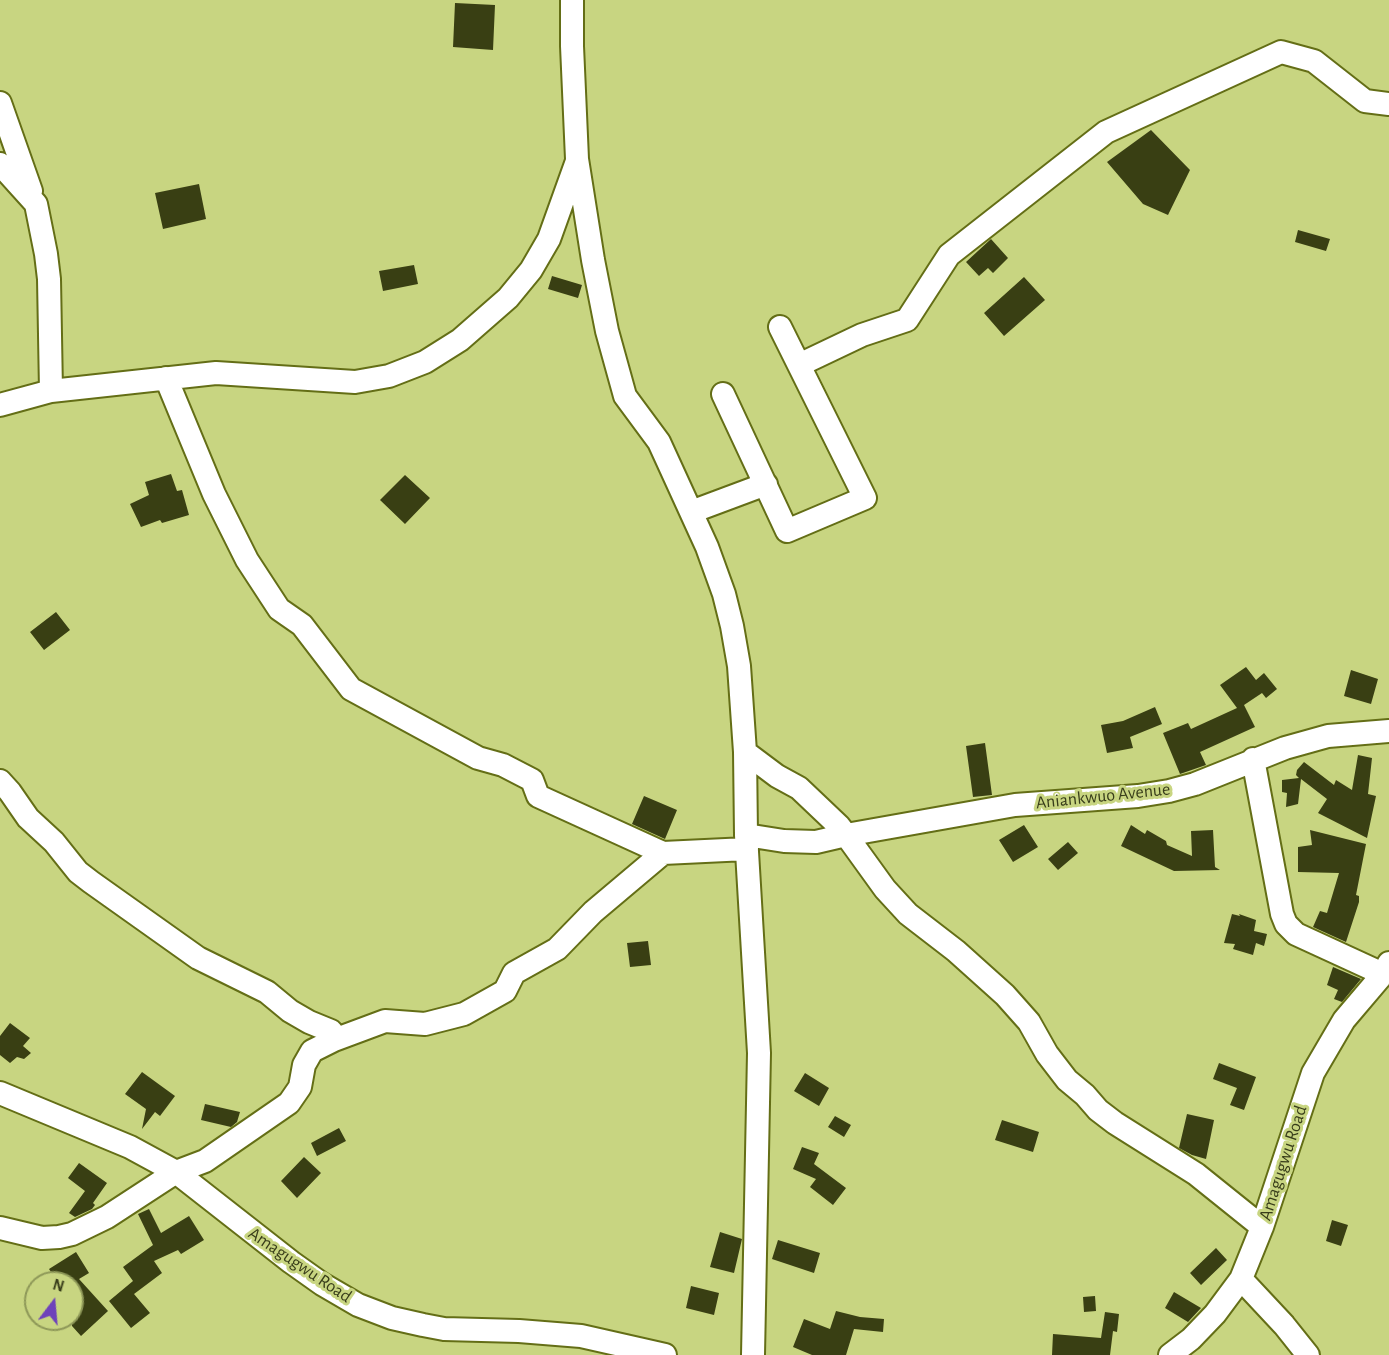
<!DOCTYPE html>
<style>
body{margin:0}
#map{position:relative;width:1389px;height:1355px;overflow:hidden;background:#c8d581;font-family:"Alegreya Sans",sans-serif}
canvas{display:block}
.north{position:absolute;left:24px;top:1271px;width:60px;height:60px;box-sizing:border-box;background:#c8d581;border:2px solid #8e9858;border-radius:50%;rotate:16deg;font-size:16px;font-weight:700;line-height:24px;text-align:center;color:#383d1a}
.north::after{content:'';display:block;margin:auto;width:21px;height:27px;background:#6e42ba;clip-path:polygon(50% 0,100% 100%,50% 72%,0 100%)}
</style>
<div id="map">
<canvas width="1389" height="1355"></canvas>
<div class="north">N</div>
</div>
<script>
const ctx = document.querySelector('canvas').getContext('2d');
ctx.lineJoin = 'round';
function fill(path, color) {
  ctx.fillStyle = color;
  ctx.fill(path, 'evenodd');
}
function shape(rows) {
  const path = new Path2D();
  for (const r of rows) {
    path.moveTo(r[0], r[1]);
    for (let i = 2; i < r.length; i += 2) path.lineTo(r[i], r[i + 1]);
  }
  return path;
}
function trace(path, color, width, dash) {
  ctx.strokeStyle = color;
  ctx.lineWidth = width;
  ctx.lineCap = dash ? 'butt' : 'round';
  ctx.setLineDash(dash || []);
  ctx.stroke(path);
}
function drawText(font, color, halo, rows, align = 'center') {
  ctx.font = font + ' "Alegreya Sans",sans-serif';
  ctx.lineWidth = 6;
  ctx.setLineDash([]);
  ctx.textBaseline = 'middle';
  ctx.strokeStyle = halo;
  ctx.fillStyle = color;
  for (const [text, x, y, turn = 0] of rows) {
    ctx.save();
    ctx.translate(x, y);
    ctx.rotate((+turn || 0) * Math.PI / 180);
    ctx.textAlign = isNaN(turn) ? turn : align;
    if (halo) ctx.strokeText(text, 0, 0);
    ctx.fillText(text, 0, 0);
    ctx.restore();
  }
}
fill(shape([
 [455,3,495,5,493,50,453,47],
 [1151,130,1190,170,1168,215,1143,204,1107,162],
 [199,184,206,219,163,229,155,193],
 [1298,230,1330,239,1326,251,1295,242],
 [991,239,1008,258,993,273,988,268,979,276,966,262],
 [414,265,418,284,383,291,379,271],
 [552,276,582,285,578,298,548,289],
 [1024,277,1045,300,1004,336,984,313],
 [171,474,177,491,182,490,189,515,162,523,160,520,141,527,130,504,149,495,145,482],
 [405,475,430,498,405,524,380,500],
 [56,612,70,630,44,650,30,632],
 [1246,667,1256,680,1264,673,1277,689,1266,698,1262,693,1244,705,1255,727,1200,752,1206,765,1180,774,1163,733,1188,723,1191,729,1237,708,1220,685],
 [1351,670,1378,679,1371,704,1344,696],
 [1155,707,1162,724,1130,737,1133,748,1107,753,1101,725,1123,721],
 [985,743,992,795,973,797,966,746],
 [1358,755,1372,758,1368,794,1376,796,1367,838,1318,813,1327,799,1301,779,1298,804,1286,807,1287,793,1282,792,1282,780,1299,778,1296,775,1297,770,1304,762,1334,785,1336,780,1352,790],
 [644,796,677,810,665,839,632,824],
 [1024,825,1038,847,1013,862,999,840],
 [1131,825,1145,834,1147,830,1166,841,1167,845,1192,856,1191,831,1213,830,1215,867,1220,870,1174,871,1121,846],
 [1310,830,1366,844,1356,895,1359,896,1359,902,1346,942,1313,927,1320,911,1327,913,1339,873,1298,872,1298,847,1312,845],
 [1068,842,1078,853,1058,870,1048,859],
 [1232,914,1240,916,1239,914,1256,920,1254,931,1267,934,1264,946,1256,943,1253,955,1233,949,1235,944,1224,943],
 [648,941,651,965,630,967,627,943],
 [1333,967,1361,979,1342,1002,1334,999,1338,990,1327,985],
 [10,1023,30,1038,23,1046,31,1053,24,1059,17,1057,10,1063,0,1055,0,1036],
 [1219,1063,1256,1077,1244,1110,1230,1105,1237,1088,1213,1079],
 [142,1072,175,1096,160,1116,155,1112,142,1129,146,1109,125,1094],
 [805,1073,829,1088,819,1106,794,1091],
 [205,1104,240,1112,237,1122,231,1127,201,1120],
 [1187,1114,1214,1120,1206,1159,1192,1155,1179,1148],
 [835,1116,851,1125,844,1137,828,1127],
 [1002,1120,1039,1132,1033,1152,995,1140],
 [339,1128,346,1141,317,1156,311,1143],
 [802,1147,819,1153,814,1164,846,1188,833,1205,810,1187,816,1179,793,1169],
 [304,1157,321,1173,297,1198,281,1181],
 [79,1163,107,1183,93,1203,95,1205,92,1209,75,1217,69,1213,85,1191,68,1178],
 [149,1209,161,1233,189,1216,204,1240,181,1254,178,1250,154,1261,162,1273,134,1294,150,1313,131,1328,109,1301,133,1281,123,1267,153,1245,138,1214],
 [1332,1220,1348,1225,1341,1246,1326,1241],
 [720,1232,742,1239,734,1273,710,1267],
 [778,1240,820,1253,814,1273,772,1259],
 [1216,1248,1227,1260,1201,1285,1190,1273],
 [76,1252,89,1273,79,1279,108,1311,81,1336,72,1326,72,1283,58,1283,49,1269],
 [691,1286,719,1293,714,1315,686,1308],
 [1174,1292,1201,1308,1188,1322,1165,1308],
 [1095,1296,1096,1311,1084,1312,1083,1297],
 [836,1311,860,1317,884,1319,883,1332,854,1329,846,1355,812,1355,793,1347,804,1319,830,1329],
 [1105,1312,1119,1314,1117,1332,1113,1331,1110,1355,1052,1355,1053,1334,1101,1338]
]), '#393f13');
const minor = shape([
 [572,0,572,46,577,159,593,260,607,331,625,396,659,442,707,547,724,594,732,626,739,666,745,752,746,835,759,1053,753,1355],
 [0,103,31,191],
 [0,164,36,204,46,254,49,279,51,391],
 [799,365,862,335,907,320,949,255,1106,132,1281,52,1314,61,1365,101,1389,104],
 [166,378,214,494,247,560,279,609,302,625,351,689,478,758,503,765,532,780,538,796,663,853],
 [723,394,787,531,865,498,780,327],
 [0,405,51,391,216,373,355,382,389,376,425,362,460,340,508,298,531,270,549,239,577,161],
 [691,512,766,484],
 [745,752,777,776,799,788,839,826,846,835,1015,805,1138,796,1169,791,1195,784,1285,748,1328,736,1389,731],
 [1253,759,1282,914,1286,924,1296,934,1383,974],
 [0,781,10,792,28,818,54,842,78,872,91,882,198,958,267,992,290,1011,309,1022,331,1031,336,1037,334,1040,312,1051,304,1065,300,1087,289,1103,205,1161,176,1172,107,1217,72,1234,59,1237,42,1238,0,1228],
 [746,835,784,841,816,842,846,835,885,889,908,914,956,951,1005,995,1029,1022,1047,1054,1067,1080,1085,1095,1098,1110,1115,1123,1196,1174,1262,1227],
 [334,1040,385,1021,425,1024,464,1014,505,991,514,973,557,949,593,912,663,853,747,849],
 [0,1093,130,1147,176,1172,291,1262,322,1284,358,1305,392,1318,423,1325,444,1329,519,1331,581,1336,665,1355],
 [1241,1279,1284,1325,1308,1355],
 [1170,1355,1191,1339,1215,1314,1241,1279,1262,1227,1313,1073,1344,1020,1383,974,1389,963]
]);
trace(minor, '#646e16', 26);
trace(minor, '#fff', 22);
drawText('18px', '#383d1a', '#c8d581', [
 ["Aniankwuo Avenue",1103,796,-6],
 ["Amagugwu Road",1283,1163,-72],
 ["Amagugwu Road",300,1265,34]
]);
</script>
